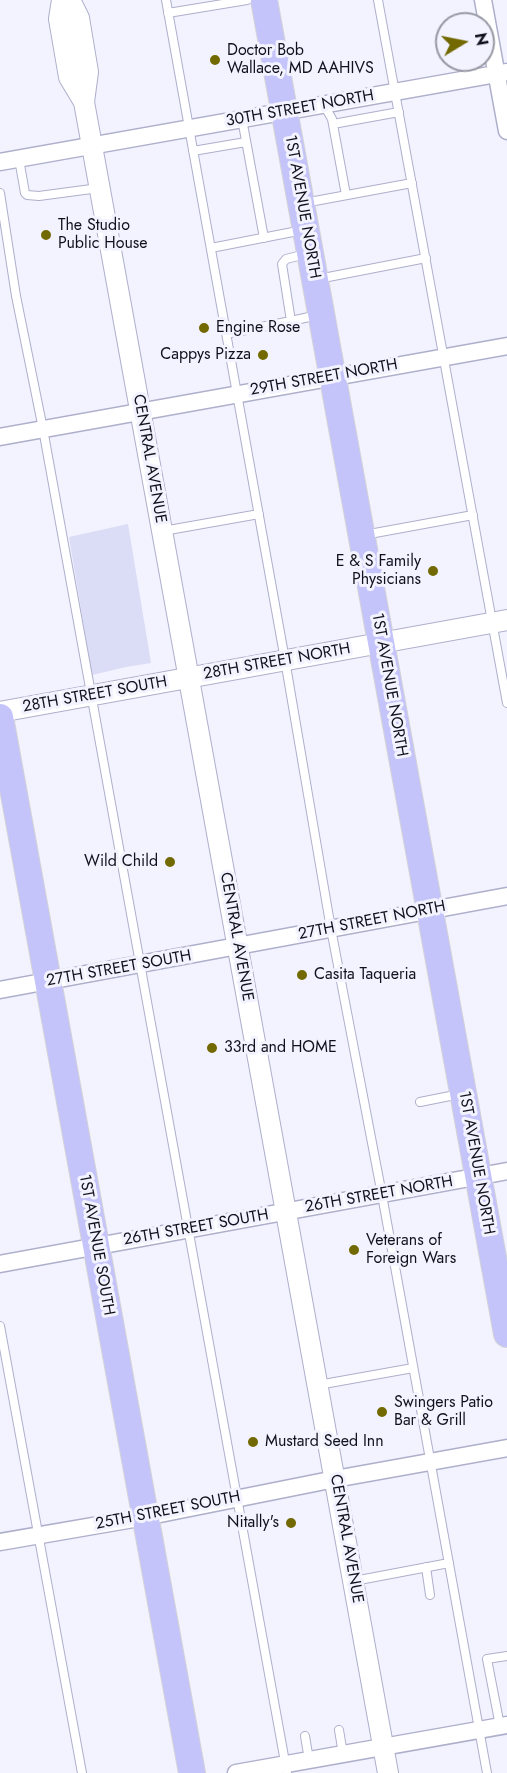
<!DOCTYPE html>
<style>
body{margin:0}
#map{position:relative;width:507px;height:1773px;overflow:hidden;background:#f2f3ff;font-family:Jost,sans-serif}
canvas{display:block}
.north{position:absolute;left:435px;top:12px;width:60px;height:60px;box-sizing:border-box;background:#f2f3ff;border:2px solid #9899a4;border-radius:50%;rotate:80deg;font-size:16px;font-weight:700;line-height:24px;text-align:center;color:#11111b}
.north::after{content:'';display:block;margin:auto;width:21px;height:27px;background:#726900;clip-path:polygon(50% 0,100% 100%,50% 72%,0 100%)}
</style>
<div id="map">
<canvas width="507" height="1773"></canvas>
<div class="north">N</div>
</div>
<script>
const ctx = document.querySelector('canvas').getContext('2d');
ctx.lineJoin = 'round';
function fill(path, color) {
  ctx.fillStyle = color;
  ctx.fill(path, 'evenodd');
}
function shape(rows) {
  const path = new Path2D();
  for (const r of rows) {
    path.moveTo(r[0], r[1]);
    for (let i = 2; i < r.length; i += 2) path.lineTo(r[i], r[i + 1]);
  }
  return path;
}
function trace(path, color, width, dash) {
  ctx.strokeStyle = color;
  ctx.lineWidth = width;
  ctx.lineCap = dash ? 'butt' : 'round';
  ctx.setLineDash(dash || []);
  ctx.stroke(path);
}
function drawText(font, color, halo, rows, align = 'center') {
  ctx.font = font + ' Jost,sans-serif';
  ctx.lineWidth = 6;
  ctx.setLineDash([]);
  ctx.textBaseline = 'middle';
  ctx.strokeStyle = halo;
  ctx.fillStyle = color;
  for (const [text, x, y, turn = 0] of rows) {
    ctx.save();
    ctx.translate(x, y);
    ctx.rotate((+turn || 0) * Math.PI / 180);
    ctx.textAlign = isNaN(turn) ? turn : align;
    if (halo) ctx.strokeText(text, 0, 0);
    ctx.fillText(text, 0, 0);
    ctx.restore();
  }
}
fill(shape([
 [128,524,151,663,126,667,92,675,69,537]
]), '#dbdcf5');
const service = shape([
 [166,0,285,660,331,929,382,1195,487,1773],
 [378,0,507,703],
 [168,13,247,0],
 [324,105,332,119,346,195],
 [242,119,264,238],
 [333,124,399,112],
 [193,151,246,142],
 [19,159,25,193,27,195,39,196,99,188],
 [0,193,16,296,43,429,287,1773],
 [304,203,412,183],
 [211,248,303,230],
 [306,254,286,259,282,264,291,321,318,315],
 [318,279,426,258],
 [226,334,291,321],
 [163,531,259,514],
 [364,535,473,515],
 [420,1102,460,1094],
 [0,1326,82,1773],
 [318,1385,413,1368],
 [426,1567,430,1595],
 [354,1581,449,1563],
 [500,1726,487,1659,507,1656],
 [339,1730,343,1754],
 [305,1736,309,1760]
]);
const minor = shape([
 [483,0,507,131],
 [0,162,507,72],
 [0,437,507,346],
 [0,990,507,896],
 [0,1264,507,1171],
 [0,1542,145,1517,335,1479,507,1448],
 [236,1773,507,1725]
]);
const tertiary = shape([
 [62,0,59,19,69,77,84,102],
 [70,0,79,18,88,72,84,102,388,1773],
 [0,712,507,620]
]);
const primary = shape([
 [264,0,507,1334],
 [0,717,192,1773]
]);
trace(service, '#aeafcb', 10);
trace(minor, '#aeafcb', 19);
trace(tertiary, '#aeafcb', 22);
trace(primary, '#d4d4d6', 28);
trace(service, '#fff', 8);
trace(minor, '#fff', 16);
trace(tertiary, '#fff', 20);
trace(primary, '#c4c3fa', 26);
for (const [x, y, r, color] of [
 [215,60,6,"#726900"],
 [46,235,6,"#726900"],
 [204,328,6,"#726900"],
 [263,355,6,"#726900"],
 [433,571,6,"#726900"],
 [170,862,6,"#726900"],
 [302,975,6,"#726900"],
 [212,1048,6,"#726900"],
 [354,1250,6,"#726900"],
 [382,1412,6,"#726900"],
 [253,1442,6,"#726900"],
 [291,1523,6,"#726900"]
]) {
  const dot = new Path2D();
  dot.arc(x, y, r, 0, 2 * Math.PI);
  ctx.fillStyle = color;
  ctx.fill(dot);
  trace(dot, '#f2f3ff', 2);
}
drawText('16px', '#11111b', '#f2f3ff', [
 ["Doctor Bob",227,51],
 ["Wallace, MD AAHIVS",227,69],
 ["The Studio",58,226],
 ["Public House",58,244],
 ["Engine Rose",216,328],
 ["Cappys Pizza",251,355,"right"],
 ["E & S Family",421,562,"right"],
 ["Physicians",421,580,"right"],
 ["Wild Child",158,862,"right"],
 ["Casita Taqueria",314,975],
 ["33rd and HOME",224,1048],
 ["Veterans of",366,1241],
 ["Foreign Wars",366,1259],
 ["Swingers Patio",394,1403],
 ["Bar & Grill",394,1421],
 ["Mustard Seed Inn",265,1442],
 ["Nitally's",279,1523,"right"]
], 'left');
drawText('16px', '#11111b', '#f2f3ff', [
 ["30TH STREET NORTH",300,109,-10],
 ["1ST AVENUE NORTH",302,207,80],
 ["29TH STREET NORTH",324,378,-10],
 ["CENTRAL AVENUE",149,459,80],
 ["28TH STREET NORTH",277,662,-10],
 ["1ST AVENUE NORTH",389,685,80],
 ["28TH STREET SOUTH",95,695,-10],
 ["27TH STREET NORTH",372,921,-11],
 ["CENTRAL AVENUE",236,937,80],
 ["27TH STREET SOUTH",119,969,-10],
 ["1ST AVENUE NORTH",476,1163,80],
 ["26TH STREET NORTH",379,1195,-10],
 ["26TH STREET SOUTH",196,1228,-10],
 ["1ST AVENUE SOUTH",96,1245,80],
 ["25TH STREET SOUTH",168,1511,-11],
 ["CENTRAL AVENUE",346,1539,80]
]);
</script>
